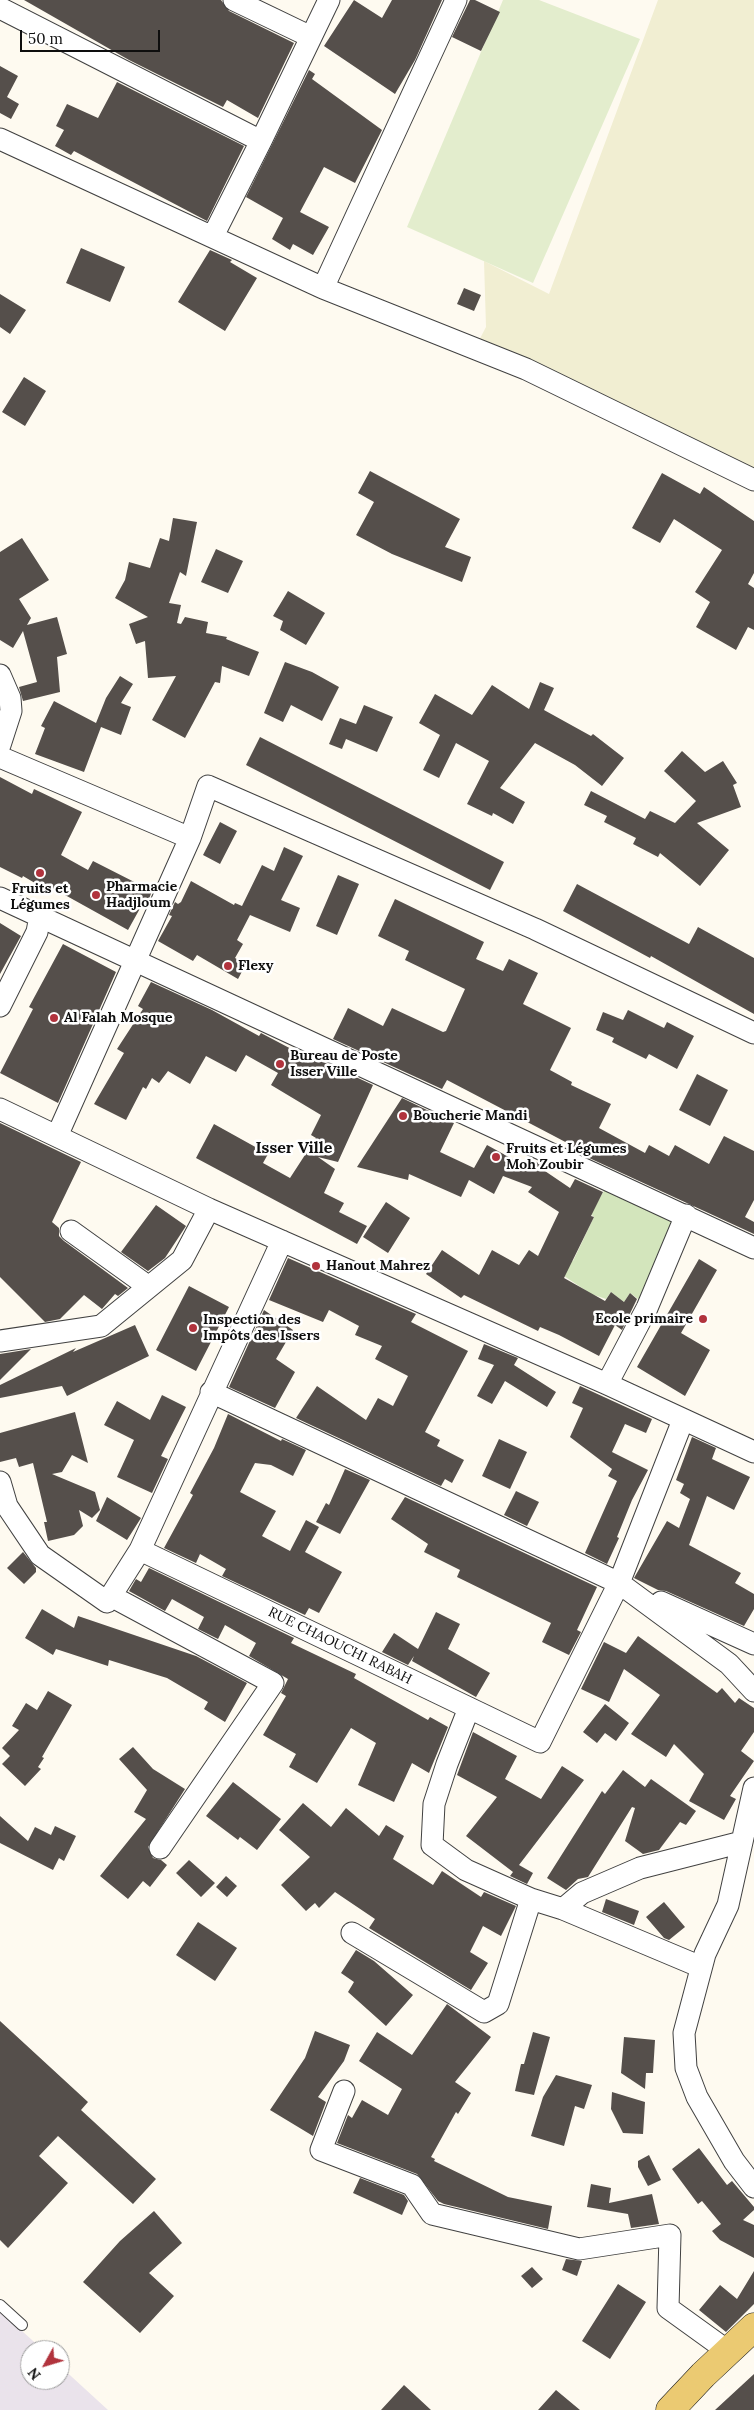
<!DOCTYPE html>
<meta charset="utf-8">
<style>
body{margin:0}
#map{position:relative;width:754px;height:2410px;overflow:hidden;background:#fefaf0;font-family:Lora,serif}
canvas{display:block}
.north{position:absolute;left:20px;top:2340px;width:50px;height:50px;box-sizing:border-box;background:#fff;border:1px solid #9f9f9f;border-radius:50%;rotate:231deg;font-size:14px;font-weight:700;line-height:20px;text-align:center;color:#0e0e0e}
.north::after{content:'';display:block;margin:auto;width:18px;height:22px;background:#b1333d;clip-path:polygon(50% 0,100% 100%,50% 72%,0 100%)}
.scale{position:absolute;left:20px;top:30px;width:140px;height:22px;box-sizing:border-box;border:2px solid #0e0e0e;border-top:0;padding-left:6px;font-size:15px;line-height:18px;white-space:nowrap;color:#0e0e0e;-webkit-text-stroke:4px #fff;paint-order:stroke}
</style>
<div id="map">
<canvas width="754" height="2410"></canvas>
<div class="north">N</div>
<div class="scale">50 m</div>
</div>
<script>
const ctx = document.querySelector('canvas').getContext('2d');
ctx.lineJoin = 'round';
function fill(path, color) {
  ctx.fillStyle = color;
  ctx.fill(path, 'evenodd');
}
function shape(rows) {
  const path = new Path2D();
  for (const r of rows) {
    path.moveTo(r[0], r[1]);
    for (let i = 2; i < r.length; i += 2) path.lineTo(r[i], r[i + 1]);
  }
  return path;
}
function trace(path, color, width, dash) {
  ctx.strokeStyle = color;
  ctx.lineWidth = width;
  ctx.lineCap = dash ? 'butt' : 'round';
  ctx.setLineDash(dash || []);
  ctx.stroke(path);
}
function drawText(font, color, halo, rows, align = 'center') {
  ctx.font = font + ' Lora,serif';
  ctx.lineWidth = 5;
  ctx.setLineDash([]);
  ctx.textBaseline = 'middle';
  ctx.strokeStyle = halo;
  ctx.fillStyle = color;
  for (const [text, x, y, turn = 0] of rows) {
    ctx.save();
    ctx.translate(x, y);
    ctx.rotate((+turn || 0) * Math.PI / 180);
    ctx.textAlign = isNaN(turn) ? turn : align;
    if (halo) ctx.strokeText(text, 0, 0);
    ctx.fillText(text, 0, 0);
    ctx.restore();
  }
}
fill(shape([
 [0,2311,43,2350,30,2350,30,2380,60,2380,60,2366,108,2410,0,2410]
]), '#eae3eb');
fill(shape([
 [658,0,754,0,754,480,475,348,486,327,484,261,549,294]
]), '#f1eed2');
fill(shape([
 [610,1180,686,1215,645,1304,630,1293,624,1302,611,1292,606,1299,591,1294,555,1270,563,1257,573,1261,594,1217,591,1214]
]), '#d3e5bc');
fill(shape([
 [503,0,539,0,640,39,533,283,407,227]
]), '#e3edcd');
fill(shape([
 [24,0,221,0,229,11,294,43,258,118,227,100,223,107,129,60],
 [354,0,382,18,392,0,442,0,415,60,395,94,324,46],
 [470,0,475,0,500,12,481,51,452,37],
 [0,66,18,76,7,97,19,104,11,119,0,113],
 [309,70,315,74,312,79,382,130,355,183,324,167,300,212,329,227,313,255,293,244,290,250,272,239,283,218,246,197],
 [117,82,244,146,207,221,74,151,71,155,55,146,64,130,56,126,67,104,98,118],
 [81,248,125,267,110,302,66,283],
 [210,250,232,260,230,262,257,278,225,331,178,302],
 [464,288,481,295,474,311,457,304],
 [0,294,26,310,10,334,0,327],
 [24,377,46,391,25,426,2,412],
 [370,471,460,519,445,547,471,557,462,582,392,554,356,535,374,502,358,493],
 [662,473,700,494,704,487,754,521,754,573,748,584,754,588,754,630,748,627,736,650,696,627,710,602,695,592,722,550,674,519,660,543,632,528],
 [173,518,197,522,186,576,180,572,169,603,181,605,177,623,181,624,185,617,208,622,206,633,227,637,226,639,259,652,249,676,222,666,220,683,215,682,185,738,152,720,176,676,148,678,145,641,136,644,129,624,148,617,115,598,125,580,129,562,150,568,160,538,169,541],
 [22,538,49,580,19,599,31,618,27,625,57,617,67,654,57,657,60,692,23,701,19,687,37,682,23,631,13,648,0,640,0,552],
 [216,549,243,561,228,593,201,582],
 [288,591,325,613,306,645,280,630,283,621,273,616],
 [285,662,312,672,339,687,322,721,291,705,283,722,264,713],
 [120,676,133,684,121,703,131,707,121,735,101,727,84,772,35,754,45,728,41,726,54,701,96,723,106,698],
 [540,682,554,688,544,710,591,736,593,734,624,758,602,786,575,765,535,743,500,788,525,802,513,824,493,813,492,816,467,804,489,761,456,743,439,778,423,770,440,735,419,723,435,694,472,715,492,685,529,709],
 [364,705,393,717,377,752,346,739,342,749,329,744,340,718,356,724],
 [260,737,504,862,490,890,246,765],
 [682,751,705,772,723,761,737,783,733,785,741,807,697,823,729,850,700,886,660,853,658,857,633,844,636,838,604,822,607,816,584,805,591,791,645,819,650,811,675,823,696,801,664,771],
 [0,777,32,794,34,789,82,812,61,855,88,870,93,861,152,891,147,904,143,903,128,930,47,885,45,889,23,876,22,878,0,867],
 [220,822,237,831,220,864,203,855],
 [284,847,303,856,281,900,300,908,290,932,250,915,237,940,243,944,235,958,246,964,238,979,197,955,193,961,158,941,172,916,169,915,175,902,178,904,181,902,191,881,234,905,235,903,242,906,262,865,274,871],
 [338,875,359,884,337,935,316,926],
 [577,884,689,944,698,927,754,958,754,1014,651,956,650,958,563,911],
 [395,899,484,942,476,959,503,971,509,959,538,973,523,1004,571,1028,550,1070,572,1082,571,1085,611,1104,599,1128,645,1153,649,1145,669,1156,675,1145,709,1164,724,1136,754,1151,754,1200,745,1217,754,1222,754,1234,587,1157,588,1154,554,1136,447,1080,442,1089,333,1039,348,1008,383,1026,392,1008,443,1032,446,1031,465,989,405,960,409,951,378,936],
 [0,923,21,936,0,974],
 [63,944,116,972,58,1103,0,1073,33,1009,29,1007],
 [151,982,212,1010,259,1036,261,1033,314,1061,315,1058,373,1085,338,1162,318,1157,335,1169,324,1193,344,1203,339,1212,367,1226,357,1244,196,1158,214,1124,268,1154,263,1163,290,1178,316,1138,311,1135,321,1115,271,1085,278,1073,246,1055,236,1072,206,1056,190,1084,168,1071,159,1083,152,1078,146,1089,143,1087,126,1120,94,1104,124,1053,117,1049,143,1009,138,1006],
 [628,1010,664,1028,667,1022,694,1036,677,1069,649,1054,646,1059,612,1042,614,1038,596,1030,603,1012,623,1020],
 [697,1074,728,1090,710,1126,679,1110],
 [402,1098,454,1123,440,1152,474,1168,487,1145,527,1167,531,1159,544,1166,542,1169,570,1188,575,1179,603,1192,591,1216,594,1217,564,1278,605,1301,611,1292,624,1302,630,1293,637,1299,622,1330,615,1325,599,1356,559,1335,540,1327,538,1331,464,1295,461,1298,426,1274,442,1250,479,1275,492,1250,519,1265,529,1250,538,1256,559,1212,528,1192,532,1187,503,1176,494,1194,469,1180,461,1197,409,1174,408,1180,357,1167],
 [0,1123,81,1162,52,1222,59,1228,59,1236,64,1241,128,1288,118,1296,115,1294,102,1309,84,1295,60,1319,45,1322,0,1277],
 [386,1202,410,1218,388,1253,363,1237],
 [156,1205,186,1226,165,1258,148,1271,121,1252],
 [288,1258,416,1314,411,1322,468,1351,425,1432,440,1440,437,1446,464,1460,452,1483,445,1479,441,1486,296,1418,317,1386,366,1420,378,1398,393,1406,408,1376,375,1359,382,1346,355,1335,359,1326,329,1310,323,1322,269,1300],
 [699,1259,717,1270,681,1333,710,1350,685,1396,637,1367],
 [189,1286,229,1307,196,1371,156,1350],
 [264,1310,293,1330,276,1359,295,1372,275,1408,229,1387],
 [135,1325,149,1356,67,1396,62,1386,0,1398,0,1385,76,1348,73,1352],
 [484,1344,518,1358,514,1365,556,1392,547,1407,505,1381,492,1404,477,1396,494,1365,478,1359],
 [31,1349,0,1380,0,1354],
 [580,1386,652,1419,646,1433,625,1424,612,1452,648,1470,632,1500,617,1537,619,1538,607,1564,585,1553,617,1481,608,1476,612,1469,570,1437,583,1408,572,1403],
 [162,1395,186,1407,161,1456,168,1459,152,1493,117,1477,134,1440,104,1425,117,1401,150,1420],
 [75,1412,88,1463,72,1455,62,1472,52,1474,95,1492,100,1510,92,1518,79,1510,83,1526,74,1535,48,1541,44,1522,47,1522,33,1463,19,1467,16,1458,0,1462,0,1433],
 [228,1414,281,1441,282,1439,306,1450,293,1476,271,1465,255,1463,240,1492,276,1511,262,1536,290,1551,306,1520,319,1527,305,1552,342,1572,319,1613,309,1608,305,1615,222,1576,226,1569,200,1554,196,1563,164,1548,193,1495,190,1493,214,1448],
 [692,1437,716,1448,712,1459,750,1477,734,1510,707,1496,689,1545,741,1573,735,1583,754,1594,754,1609,744,1626,666,1591,658,1590,634,1578,667,1521,679,1528,690,1499,680,1493,684,1484,676,1480],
 [499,1439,527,1452,510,1489,482,1476],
 [345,1469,370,1480,340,1534,316,1522,326,1503,329,1505],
 [516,1491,539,1502,527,1526,504,1515],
 [107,1497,141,1518,127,1540,96,1521],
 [405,1497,597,1587,577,1630,581,1632,569,1655,542,1642,551,1623,457,1577,460,1570,424,1552,428,1544,391,1519],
 [23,1552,36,1568,36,1572,24,1584,7,1568],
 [149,1568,294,1638,291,1643,356,1674,354,1678,428,1720,430,1717,448,1727,429,1773,412,1763,394,1802,358,1785,376,1743,351,1728,317,1783,289,1767,296,1754,263,1735,286,1696,281,1693,288,1679,249,1656,256,1643,225,1625,218,1639,198,1629,204,1617,172,1599,165,1611,129,1591,136,1579,141,1582],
 [42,1609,74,1628,78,1616,196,1656,247,1683,225,1722,204,1709,208,1702,167,1678,109,1660,108,1666,56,1649,53,1655,25,1638],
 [436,1612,460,1624,448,1649,490,1673,476,1697,412,1661,414,1656,408,1665,382,1652,394,1633,418,1649],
 [638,1636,717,1693,722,1688,735,1703,739,1698,754,1708,754,1732,741,1751,754,1761,730,1796,736,1799,724,1820,689,1801,704,1774,674,1744,666,1757,631,1734,660,1695,624,1669,609,1702,581,1689,604,1642,626,1653],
 [48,1691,72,1705,42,1757,44,1758,38,1767,41,1769,25,1786,2,1764,10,1756,2,1748,19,1730,12,1726,26,1703,37,1710],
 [605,1704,629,1723,616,1741,605,1733,597,1743,583,1732],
 [473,1732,517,1756,505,1779,541,1799,562,1766,584,1780,519,1865,533,1873,527,1884,510,1876,513,1872,466,1836,497,1797,457,1775],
 [133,1747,153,1769,185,1789,148,1847,153,1858,161,1860,167,1865,150,1887,143,1881,128,1899,100,1876,146,1819,134,1812,147,1790,119,1759],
 [623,1770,645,1787,651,1779,696,1811,686,1825,680,1822,659,1850,643,1854,625,1841,635,1808,632,1807,588,1877,578,1879,566,1890,547,1878,602,1791,605,1794],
 [233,1782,281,1819,257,1850,240,1837,238,1840,206,1816],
 [303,1803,331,1827,346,1808,379,1836,386,1825,404,1836,393,1859,433,1885,442,1871,481,1897,484,1892,516,1906,501,1936,483,1926,470,1952,488,1963,471,1990,369,1928,375,1919,335,1892,319,1908,315,1903,306,1911,281,1885,310,1857,279,1830],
 [0,1816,28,1841,35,1827,51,1835,55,1826,76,1836,64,1861,59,1858,53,1870,0,1843],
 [189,1860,215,1883,201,1897,176,1873],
 [226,1876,237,1886,227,1897,216,1887],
 [606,1899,639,1911,634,1925,602,1912],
 [664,1902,685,1927,669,1940,664,1938,646,1917],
 [198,1922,237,1948,215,1981,176,1955],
 [356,1950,374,1961,413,1995,386,2026,348,1992,354,1982,341,1973],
 [447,2004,491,2037,455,2082,471,2093,458,2114,456,2112,431,2157,435,2159,434,2161,508,2197,552,2206,548,2229,444,2204,438,2201,417,2174,337,2143,348,2115,352,2118,362,2100,388,2115,402,2089,359,2061,377,2032,412,2055],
 [0,2021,88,2102,81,2110,156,2179,133,2204,58,2136,39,2156,68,2183,8,2248,0,2240],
 [315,2031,350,2045,344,2061,318,2097,326,2102,313,2136,270,2110,305,2058],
 [533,2032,550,2037,534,2095,515,2091,521,2064,524,2064],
 [624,2037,655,2040,653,2073,646,2073,645,2089,621,2073],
 [556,2075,592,2085,584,2109,575,2106,564,2146,531,2136,543,2097],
 [612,2092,645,2102,643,2134,623,2133,611,2109],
 [699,2148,727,2185,732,2181,754,2207,754,2210,743,2220,754,2225,754,2258,720,2240,712,2231,721,2224,702,2201,698,2204,672,2169],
 [649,2155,661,2180,648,2186,638,2167,638,2161],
 [360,2178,404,2195,408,2201,402,2215,353,2193],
 [591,2184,611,2188,609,2203,652,2194,659,2224,631,2228,628,2214,587,2207],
 [154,2211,182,2243,149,2273,174,2296,140,2333,83,2282,120,2241],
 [566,2259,582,2261,577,2276,562,2270],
 [532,2267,543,2279,532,2288,521,2276],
 [754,2271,754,2304,726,2332,699,2310,720,2285,737,2299],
 [618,2284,646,2302,610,2359,582,2341],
 [754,2374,754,2410,715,2410],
 [404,2385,431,2410,381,2410],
 [556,2390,580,2410,538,2410]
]), '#554f4b');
const service = shape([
 [0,2305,22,2325]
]);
const minor = shape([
 [234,0,311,37],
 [0,8,261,141],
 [0,139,323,288,526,369,754,480],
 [213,236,261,141,329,0],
 [323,288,456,0],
 [0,675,10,698,11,711,0,745],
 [0,757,190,838],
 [0,898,754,1248],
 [0,1006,37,932,40,916],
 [0,1109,209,1209,607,1384,754,1452],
 [57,1136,190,838,208,786,535,929,754,1033],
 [71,1231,149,1287],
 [0,1341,101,1326,182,1260,209,1209],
 [607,1384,647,1308,686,1215],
 [211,1392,619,1583,729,1664,754,1691],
 [0,1482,7,1506,40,1555,107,1602,140,1550,282,1241],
 [140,1550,540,1742,619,1583,683,1420],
 [111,1596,273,1683,160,1848],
 [661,1602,754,1644],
 [469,1708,447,1764,434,1804,432,1845,466,1870,531,1899],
 [754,1788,728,1905,705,1954,684,2033,686,2068,697,2097,734,2161,754,2187],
 [352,1933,484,2012,498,2004,531,1899,563,1909],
 [701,1967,563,1909,582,1893,640,1868,742,1842],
 [344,2091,321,2150,412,2185,432,2214,579,2249,670,2235,668,2308,729,2352]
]);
const primary = shape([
 [670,2410,703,2375,754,2327]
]);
trace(service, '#414141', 12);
trace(minor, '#414141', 23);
trace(primary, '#1f1f1f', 29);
trace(service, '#fff', 10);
trace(minor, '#fff', 21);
trace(primary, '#ebca72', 28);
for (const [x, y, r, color] of [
 [40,873,5,"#b1333d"],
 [96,895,5,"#b1333d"],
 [228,966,5,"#b1333d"],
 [54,1018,5,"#b1333d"],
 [280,1064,5,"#b1333d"],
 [403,1116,5,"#b1333d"],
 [496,1157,5,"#b1333d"],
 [316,1266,5,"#b1333d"],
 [703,1319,5,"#b1333d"],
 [193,1328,5,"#b1333d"]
]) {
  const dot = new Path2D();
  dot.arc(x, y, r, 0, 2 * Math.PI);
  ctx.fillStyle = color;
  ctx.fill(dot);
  trace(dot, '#fff', 2);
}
drawText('bold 14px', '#0e0e0e', '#fff', [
 ["Pharmacie",106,887],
 ["Hadjloum",106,903],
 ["Fruits et",40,889,"center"],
 ["Légumes",40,905,"center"],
 ["Flexy",238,966],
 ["Al Falah Mosque",64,1018],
 ["Bureau de Poste",290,1056],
 ["Isser Ville",290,1072],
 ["Boucherie Mandi",413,1116],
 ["Fruits et Légumes",506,1149],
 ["Moh Zoubir",506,1165],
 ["Hanout Mahrez",326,1266],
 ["Ecole primaire",693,1319,"right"],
 ["Inspection des",203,1320],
 ["Impôts des Issers",203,1336]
], 'left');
drawText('14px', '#0e0e0e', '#fff', [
 ["RUE CHAOUCHI RABAH",340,1646,26]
]);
drawText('bold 16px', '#0e0e0e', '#fff', [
 ["Isser Ville",294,1148]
]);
</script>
